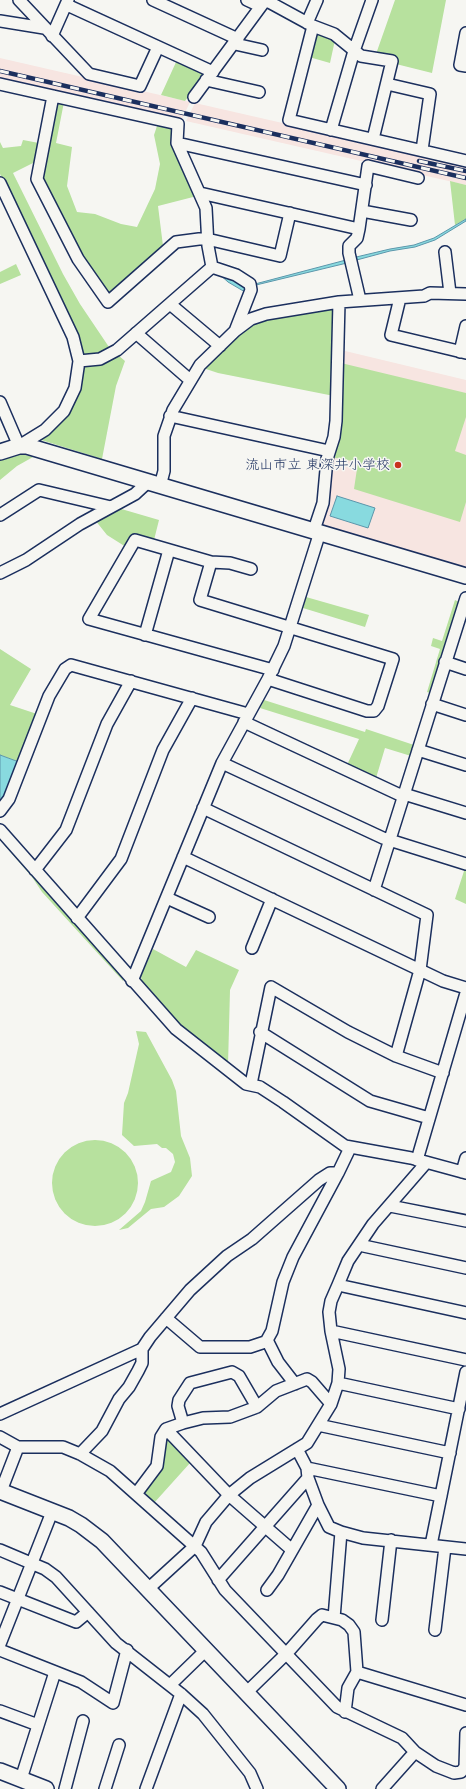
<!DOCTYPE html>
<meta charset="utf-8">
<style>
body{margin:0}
canvas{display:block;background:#f6f6f2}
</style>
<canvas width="466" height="1789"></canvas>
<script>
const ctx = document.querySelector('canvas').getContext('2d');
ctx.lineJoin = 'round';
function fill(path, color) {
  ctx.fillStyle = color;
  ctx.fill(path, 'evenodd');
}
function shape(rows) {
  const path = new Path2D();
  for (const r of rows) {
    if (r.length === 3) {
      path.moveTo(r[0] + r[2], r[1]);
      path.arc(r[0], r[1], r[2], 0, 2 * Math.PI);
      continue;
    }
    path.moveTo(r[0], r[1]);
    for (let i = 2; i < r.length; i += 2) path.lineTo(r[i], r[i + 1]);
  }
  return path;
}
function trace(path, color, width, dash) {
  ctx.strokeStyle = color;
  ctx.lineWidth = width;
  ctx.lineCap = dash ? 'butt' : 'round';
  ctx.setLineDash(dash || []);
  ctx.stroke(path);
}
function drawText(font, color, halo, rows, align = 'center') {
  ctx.font = font + ' "Shantell Sans","Klee One",sans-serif';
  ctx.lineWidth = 3;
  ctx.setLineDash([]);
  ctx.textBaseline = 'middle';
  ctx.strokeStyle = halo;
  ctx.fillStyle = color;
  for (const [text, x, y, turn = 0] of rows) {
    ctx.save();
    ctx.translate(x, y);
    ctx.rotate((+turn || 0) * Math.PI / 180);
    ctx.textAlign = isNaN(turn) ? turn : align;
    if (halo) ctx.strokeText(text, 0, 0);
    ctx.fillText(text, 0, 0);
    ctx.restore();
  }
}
fill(shape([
 [0,58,87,78,190,102,182,119,180,120,0,80],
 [195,103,466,165,466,185,186,121],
 [341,350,466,380,466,568,321,525]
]), '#f7e5e1');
fill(shape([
 [395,0,446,0,432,73,396,64,397,58,376,54],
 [318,33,335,40,330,63,309,57,314,36],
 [177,60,202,71,204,75,185,101,161,95],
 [64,102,56,143,72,147,67,186,77,212,95,214,121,224,137,227,155,189,160,164,154,135,158,123,170,125,174,147,197,196,158,206,163,246,111,293,107,292,84,257,42,178,57,105],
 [23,140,39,143,35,162,13,173,63,274,80,304,111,350,106,354,82,357,74,330,0,174,0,142,3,148,21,146],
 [450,181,466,185,466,219,455,225],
 [16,264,21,275,0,284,0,272],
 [330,307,335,310,334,396,218,373,203,368,246,326,254,322],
 [118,355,125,361,116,386,102,459,38,439,47,433,82,366],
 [341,363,466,393,466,417,455,451,466,455,466,502,460,522,354,489,358,462,330,457],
 [12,454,13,457,21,454,33,457,17,466,0,480,0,458],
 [118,508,159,520,154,540,133,534,126,547,107,535,95,520],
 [306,597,369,615,365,627,303,608],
 [455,600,459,602,430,693,427,692,440,649,431,646,433,638,442,641],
 [0,649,31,669,10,705,37,714,19,762,0,755],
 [264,700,365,732,366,729,414,745,411,756,385,748,376,778,347,765,359,739,260,708],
 [0,836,123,977,123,981,42,892,32,877,0,840],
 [465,868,466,868,466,904,455,899],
 [153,949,186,967,196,950,239,970,230,990,228,1065,182,1028,142,984,141,976],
 [136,1031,146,1032,172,1080,176,1091,181,1136,190,1158,192,1176,179,1196,164,1207,151,1209,128,1228,119,1230,141,1211,145,1202,151,1181,171,1172,175,1162,173,1154,166,1148,162,1148,157,1144,134,1146,122,1135,124,1103,128,1093,139,1044],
 [95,1183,43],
 [166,1436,190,1463,154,1503,142,1489]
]), '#b7e19e');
const water = shape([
 [466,219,466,221,435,240,415,247,390,251,353,261,352,258,390,249,414,245,434,238,466,219],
 [346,260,347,263,256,285,255,284,346,260],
 [218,273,244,285,245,292,228,282,218,273],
 [337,496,375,508,368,528,330,516,337,496],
 [0,755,19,762,5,796,0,804,0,755]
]);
fill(water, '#88dadf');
trace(water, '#5c96ab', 1);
const street = shape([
 [19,0,89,74,140,86,158,47],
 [153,0,238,39],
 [247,0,260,6],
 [264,2,269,2,313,26,334,34,361,56,392,61,373,139],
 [67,5,213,72],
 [0,21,44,28],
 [307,23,317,0],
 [313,26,289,120,466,161],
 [466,33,460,65,466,66],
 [52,36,68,0],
 [235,44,262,50],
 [206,80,259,92],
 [0,84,178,124,177,143,206,208,208,246,212,267],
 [387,84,430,94,422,150],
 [53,96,37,179,78,259,108,302,176,242,199,239,207,239,280,256,290,213],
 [194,97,264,2],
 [331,130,354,51,372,0],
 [177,143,366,185],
 [0,183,73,337,79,361,75,388,64,411,45,430,19,446,0,402],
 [200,193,359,229],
 [362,211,411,220],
 [445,252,450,293],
 [212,267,236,275,250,284,251,290,235,331],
 [400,298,391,335,466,353],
 [360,300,349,253,349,246,357,238,359,229,368,166,418,178],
 [170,304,220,346],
 [136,333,190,380],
 [460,352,466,326],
 [79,361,100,359,117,350,212,267],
 [170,416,329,451],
 [160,486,164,471,164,436,173,410,200,365,235,331,251,319,266,314,339,302,424,296,430,293,466,294],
 [0,515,39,490,111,507],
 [314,530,323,503,327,459,334,437,336,421,339,302],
 [211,562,230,563,251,569],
 [0,573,26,560,80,524,135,494,148,482],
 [145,635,169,550],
 [445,662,466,669],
 [268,679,367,711,374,711,378,706,393,659,200,600,211,562,135,540,89,619,273,670],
 [432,704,466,715],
 [244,722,398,794,404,794,466,813],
 [418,750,466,765],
 [222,763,383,838,466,864],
 [203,808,427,915,420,970,396,1056],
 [0,811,9,799,49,696,65,669,71,665,248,714],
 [0,830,176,1029,246,1084,260,1087,283,1102,345,1146,411,1158,466,1173],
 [183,857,443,981,466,988],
 [35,870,66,830,107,724,131,681],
 [374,890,466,598],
 [167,898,209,917],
 [77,918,121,859,163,750,192,698],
 [252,948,272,899],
 [132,981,222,763,268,679,284,646,320,532],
 [260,1032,370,1101,429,1118],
 [251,1084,271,987,348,1032,396,1056,443,1073],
 [417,1160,466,993],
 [462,1172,466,1158],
 [390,1206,466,1221],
 [359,1245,466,1268],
 [338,1285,466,1313],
 [166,1318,200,1347,250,1347,268,1341],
 [331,1331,466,1360],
 [338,1383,459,1409],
 [295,1384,278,1362,267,1340,272,1331,283,1282,293,1257,338,1173],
 [0,1414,142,1349],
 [183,1423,178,1406,179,1400,190,1383,232,1372,239,1376,257,1407],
 [318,1425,450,1453],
 [166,1429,229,1495,292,1550],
 [0,1437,18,1447,63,1447,80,1454,110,1471,201,1552,225,1590,337,1707,402,1738,415,1752,436,1766,454,1773,461,1772,465,1767,466,1733],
 [297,1449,307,1468,308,1478,318,1505,329,1527,341,1532,363,1538,466,1549],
 [80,1454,102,1431,119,1399,129,1387,138,1371,142,1363,142,1349,150,1337,190,1290,227,1256,252,1239,319,1180,330,1173,338,1173,350,1148],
 [307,1468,441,1496],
 [1,1491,18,1447],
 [136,1494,157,1466,161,1437,166,1429,183,1423,203,1418,230,1417,257,1407,276,1391,307,1379,312,1382,331,1404],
 [431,1545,466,1372],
 [0,1550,45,1569,56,1577,116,1643,181,1694,203,1714,250,1773,257,1789],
 [218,1580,308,1478],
 [148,1589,195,1546,206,1522,229,1495,250,1478,307,1443,331,1404,338,1383,339,1369,331,1331,329,1312,331,1301,338,1285,348,1261,373,1224,426,1163],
 [267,1590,278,1575,318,1505],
 [0,1592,76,1622,88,1612],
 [334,1618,341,1532],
 [382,1620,391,1540],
 [435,1630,445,1547],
 [0,1644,52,1512],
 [0,1650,81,1682,113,1703,127,1650],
 [357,1672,466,1705],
 [170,1685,206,1650],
 [247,1692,287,1653,317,1619,322,1615,342,1620,349,1625,354,1632,357,1672,348,1688,345,1712],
 [0,1711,38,1725],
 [21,1779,55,1672],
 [65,1789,83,1721],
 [105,1789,119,1745],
 [146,1789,181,1694],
 [382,1789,415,1752]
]);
const secondary = shape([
 [0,452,19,446,27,446,466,576],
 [0,1491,69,1518,81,1525,102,1541,338,1789],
 [0,1771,46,1789]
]);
trace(street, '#1b2f5e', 14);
trace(secondary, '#1b2f5e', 18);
trace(street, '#f6f6f2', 11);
trace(secondary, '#f6f6f2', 15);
const rail = shape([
 [0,71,466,178],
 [419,161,466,171]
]);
trace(rail, '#1b2f5e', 4.5);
trace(rail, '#f6f6f2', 3, [9]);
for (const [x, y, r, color] of [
 [398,465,4,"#c8321e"]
]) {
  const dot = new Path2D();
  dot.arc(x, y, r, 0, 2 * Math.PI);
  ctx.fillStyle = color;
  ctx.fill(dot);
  trace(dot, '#f6f6f2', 1.5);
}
drawText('14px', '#1b2f5e', '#f6f6f2', [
 ["流山市立 東深井小学校",390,465]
], 'right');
</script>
